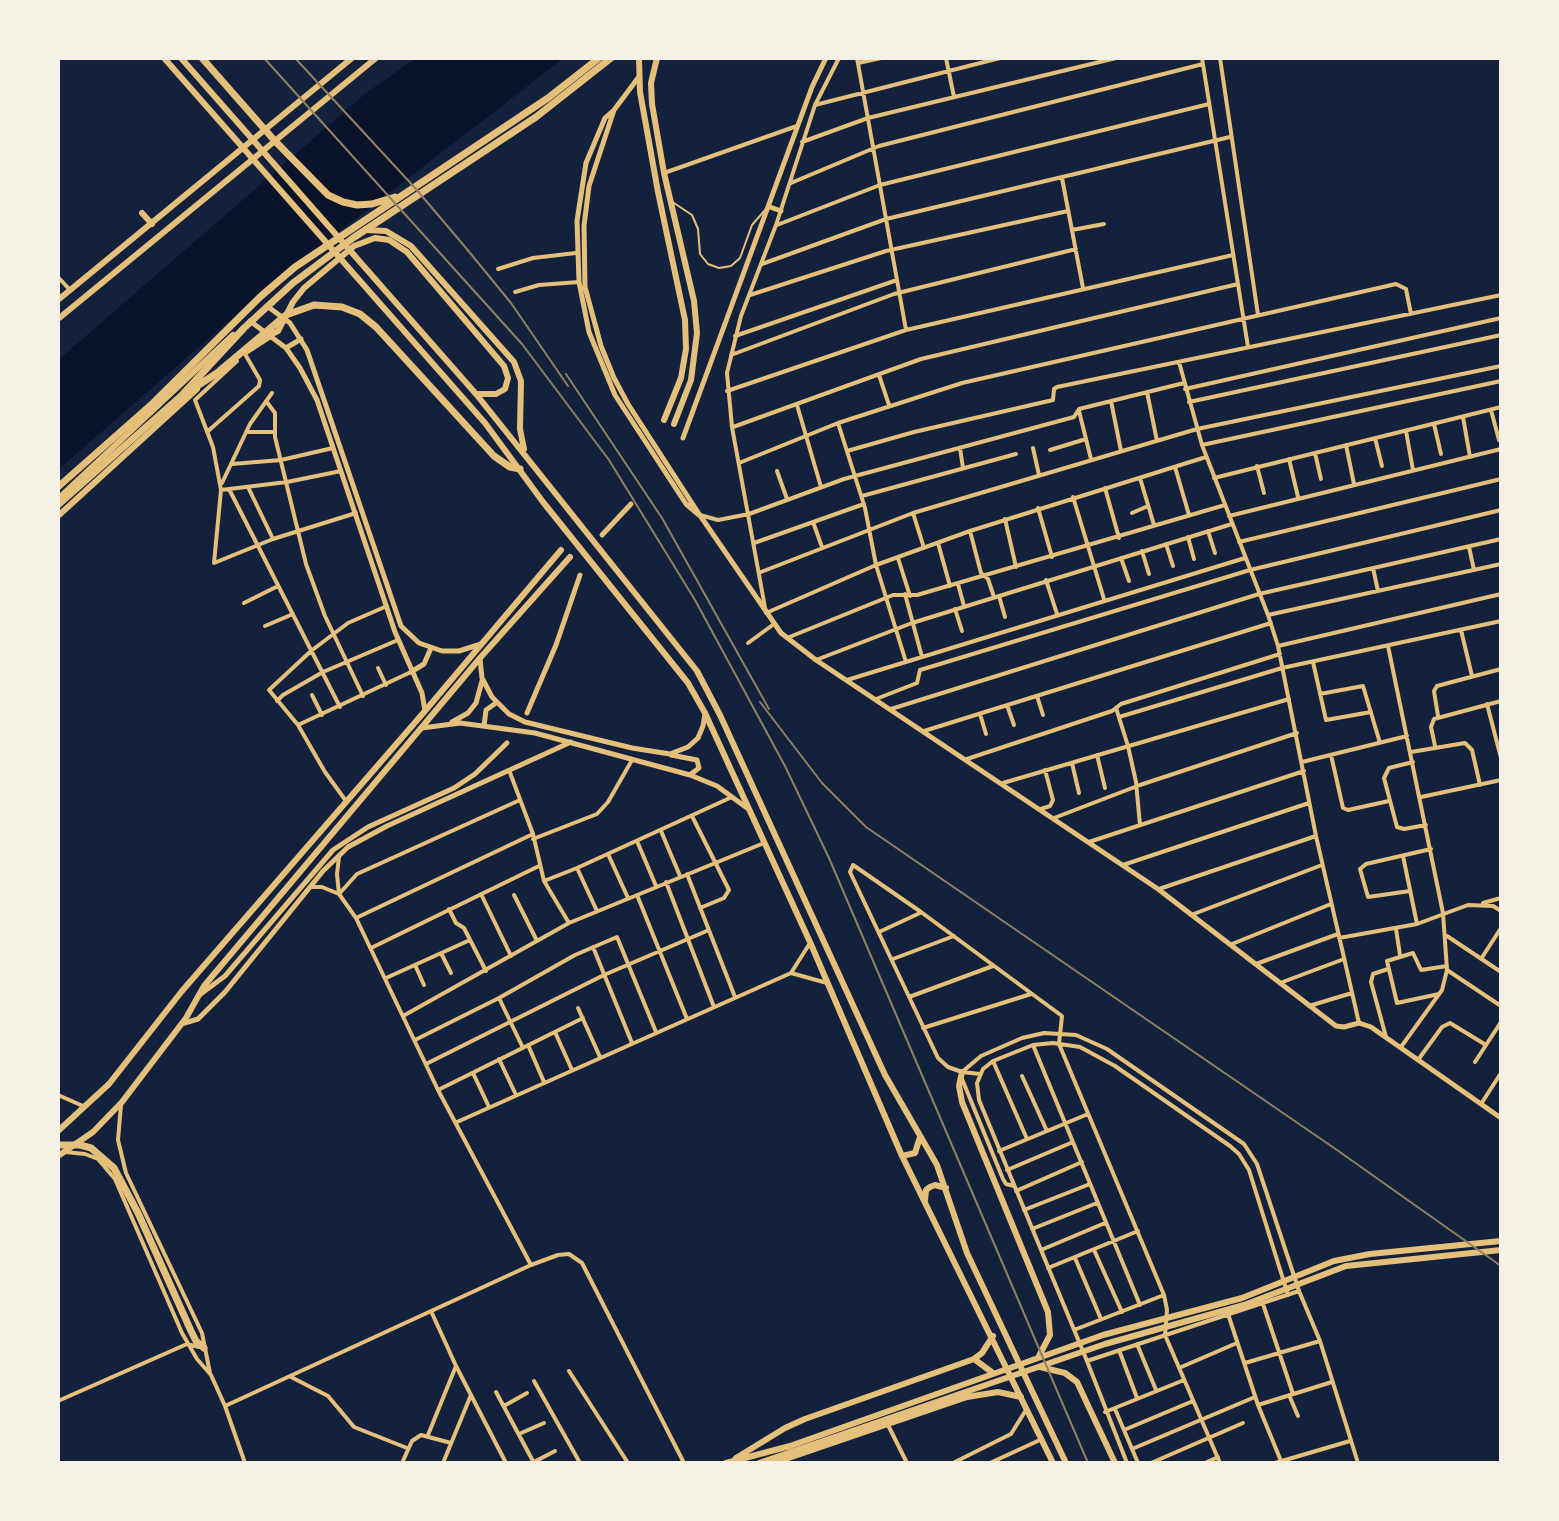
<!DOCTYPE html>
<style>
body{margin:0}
#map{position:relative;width:1559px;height:1521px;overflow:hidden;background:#14213d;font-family:Spectral,serif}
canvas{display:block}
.frame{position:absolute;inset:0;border:60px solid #f6f1e7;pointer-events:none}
</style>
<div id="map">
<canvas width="1559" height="1521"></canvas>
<div class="frame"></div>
</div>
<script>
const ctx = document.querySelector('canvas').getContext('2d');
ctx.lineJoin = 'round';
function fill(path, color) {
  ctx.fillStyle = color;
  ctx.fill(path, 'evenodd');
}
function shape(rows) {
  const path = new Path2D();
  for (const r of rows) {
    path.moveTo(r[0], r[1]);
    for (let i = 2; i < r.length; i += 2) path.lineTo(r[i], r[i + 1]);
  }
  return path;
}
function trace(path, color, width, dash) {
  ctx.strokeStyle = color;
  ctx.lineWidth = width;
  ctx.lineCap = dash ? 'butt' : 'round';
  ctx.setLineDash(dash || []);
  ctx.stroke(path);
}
fill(shape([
 [416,58,564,58,271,284,58,470,58,360,366,93]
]), '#0b132b');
trace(shape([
 [671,201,692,215,698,229,700,254,708,264,719,268,731,266,740,258,752,225,765,210]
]), '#e5c07b', 2);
trace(shape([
 [839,58,815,105,776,225,741,316,727,373,732,427,766,613,876,565,970,531,1206,457],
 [857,58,906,330],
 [946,58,954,97],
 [1202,58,1248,347],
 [1220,58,1258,315],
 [858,63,881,58],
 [815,105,1000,58],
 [802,142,868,118,1116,58],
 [664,173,797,126],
 [1062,178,1083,288],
 [791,183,879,146,1203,64],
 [777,225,880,185,1209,104],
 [1072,230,1104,224],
 [762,264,886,219,1230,137],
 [498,269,533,258,576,253],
 [58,277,70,290],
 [515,292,539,285,579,282],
 [750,295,886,251,1068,211],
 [735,336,897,280],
 [246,353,269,338],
 [731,355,894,294,1076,249],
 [237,361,195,400,213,447,221,490,214,563,273,539,356,513],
 [1179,362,1202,445,1268,615,1278,646,1316,836,1359,1023],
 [879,375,889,405],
 [1185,389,1501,318],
 [727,391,906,330,1233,255],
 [1147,392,1157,441],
 [266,401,275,413,275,437,306,564,325,616,363,696],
 [1111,401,1121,451],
 [1189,402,1501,335],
 [797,405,821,487],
 [1491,410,1499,440],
 [1079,411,1091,459],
 [1463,417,1470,457],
 [838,423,865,508,876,565,906,662],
 [1434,424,1441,454],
 [733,427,921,359,1238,284],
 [1406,431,1413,470],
 [207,432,259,386,260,380,245,354],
 [246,432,274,432],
 [1375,438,1382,466],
 [1202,445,1501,381],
 [1346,445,1354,484],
 [960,448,963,468],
 [1033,448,1039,475],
 [1050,450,1086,439],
 [847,451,914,432,1053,400,1054,389,1057,387,1501,295],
 [1315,453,1321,479],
 [1289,459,1298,497],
 [739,463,838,423,962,383,1396,284,1406,289,1411,314],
 [232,464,281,460,333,448],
 [1257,466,1264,493],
 [1175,467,1189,515],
 [777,471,787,499],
 [1140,478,1154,525],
 [1214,478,1501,407],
 [222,483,250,424,272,393],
 [248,487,273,539],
 [1105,488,1119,538],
 [229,489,340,707],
 [221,490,287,482,341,471],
 [862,496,1016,454],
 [1073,497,1104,599],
 [1038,508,1052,557],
 [913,513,924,548],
 [1132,513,1148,506],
 [700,515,718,520,749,514,844,479,1074,417,1079,409,1184,383],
 [1229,516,1501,449],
 [1005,519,1016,567],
 [813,522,822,547],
 [970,531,981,573,988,579,994,597],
 [1208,531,1215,553],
 [1188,537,1194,559],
 [1239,542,1501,479],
 [754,543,864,504],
 [938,543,950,586],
 [1166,544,1173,566],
 [1469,547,1474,570],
 [1142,551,1149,574],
 [898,558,910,596],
 [1121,558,1129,581],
 [1373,568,1378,591],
 [761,572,913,513,1197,429,1501,366],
 [1046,580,1057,614],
 [958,584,964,606],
 [905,594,922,657],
 [999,596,1005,617],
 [244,603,278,586],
 [955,609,962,631],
 [1268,615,1501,564],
 [265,626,293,614],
 [1461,630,1472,676],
 [787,638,893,595,917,595,1225,505],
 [748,643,774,624],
 [1278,646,1501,594],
 [1388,646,1443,913,1447,970,1442,990,1401,1047],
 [816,660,912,623,1232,524],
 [1313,662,1326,720,1371,712],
 [378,668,386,685],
 [847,680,1245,558],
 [1320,694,1363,686,1380,743],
 [312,695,322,715],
 [1037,696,1043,715],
 [876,699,917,683,920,670,1250,570,1501,510],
 [277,701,283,695,323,672,398,640],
 [1487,704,1501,758],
 [1007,705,1014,725],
 [1116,708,1128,746,1136,782,1140,825],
 [891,709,1259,594,1501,539],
 [980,714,986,734],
 [1438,716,1434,691,1437,686,1501,669],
 [1119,717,1282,668,1501,621],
 [298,725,411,672],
 [924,731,1271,623],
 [1435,746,1431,727,1434,719,1501,701],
 [1411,752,1465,743,1472,750,1480,785],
 [1097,755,1105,788],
 [1331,755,1343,808,1348,810,1389,801],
 [967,759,1112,711,1121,704,1280,654],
 [1302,762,1407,736],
 [1413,762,1389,768,1384,778,1397,827,1404,829,1426,825],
 [1072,763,1079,793],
 [509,770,533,834,544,881,569,923],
 [1003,783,1289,699],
 [1421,797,1501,780],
 [346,801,325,772,298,725,269,690,311,651,348,623,387,606],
 [1041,809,1050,806,1053,800,1045,770],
 [692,816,729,890,724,898,700,908],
 [1054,818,1140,785,1297,733],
 [661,831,680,876],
 [533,839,597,814,608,802,632,760],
 [637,841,656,886],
 [1089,842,1304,771],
 [608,854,628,898],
 [1403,856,1417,924],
 [1123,865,1309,803],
 [577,868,597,911],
 [687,874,735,997],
 [544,881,577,868,732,797],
 [666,882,714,1007],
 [310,887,322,887,339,894,356,918,438,1090,531,1265],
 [1159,889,1316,836],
 [1410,891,1368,897,1360,869,1366,864,1431,849],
 [339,894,357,874,520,800],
 [339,894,337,874,339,857],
 [481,894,511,956],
 [514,895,537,941],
 [637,895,687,1019],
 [1483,903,1501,898],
 [449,909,456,923,464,928,486,971],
 [1191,915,1322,865],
 [356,918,533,834],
 [1396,929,1400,955],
 [879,932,920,913],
 [1447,936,1501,972],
 [1339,938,1417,924,1468,905,1493,906,1501,911],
 [1232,944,1331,904],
 [593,947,632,1043],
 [371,948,539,866],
 [441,953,451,973],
 [893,959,954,936],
 [1481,959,1501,928],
 [1256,964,1338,934],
 [415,965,424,985],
 [1447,970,1501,1006],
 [791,973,827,983],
 [386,978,470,940],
 [1280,983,1344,959],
 [1439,994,1397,1003,1387,961,1413,953,1421,970,1447,966],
 [909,997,993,966],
 [499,998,523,1048],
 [1309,1006,1352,993],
 [578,1008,600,1057],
 [403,1016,569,923,764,843],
 [923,1028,1031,994],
 [555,1032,572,1070],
 [1386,1037,1371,982,1373,974,1388,969],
 [415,1040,499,998,575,955,617,937,656,1032],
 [528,1045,544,1082],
 [1033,1045,1140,1305],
 [499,1059,516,1095],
 [1418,1060,1442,1027,1450,1023,1486,1045],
 [993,1061,1027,1139],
 [1475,1062,1501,1022],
 [426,1064,604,975,709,930],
 [962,1072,981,1056,1022,1038,1044,1033,1076,1035,1107,1049,1244,1144,1257,1164,1299,1291,1320,1341,1358,1463],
 [473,1073,489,1107],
 [980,1074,962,1072,948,1067,938,1058,850,872,853,865,921,912,1062,1016,1059,1044,1164,1295,1167,1310,1165,1335,1220,1463],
 [1022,1076,1047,1131],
 [962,1079,1003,1179,1006,1184,1014,1186],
 [438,1090,583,1018],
 [58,1095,83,1106],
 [1481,1104,1501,1073],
 [121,1105,118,1140,126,1173,202,1333,210,1373],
 [457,1122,791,973,810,943],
 [999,1151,1088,1114],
 [65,1152,85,1154,98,1159,115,1179,182,1333,197,1359,211,1375,225,1406,245,1463],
 [1007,1170,1073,1142],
 [1016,1191,1082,1162],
 [1024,1210,1090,1184],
 [1032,1229,1097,1203],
 [1041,1250,1105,1223],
 [1094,1250,1122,1312],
 [1075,1258,1101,1319],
 [1048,1268,1138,1231],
 [1263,1304,1293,1394],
 [431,1311,456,1366,506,1463],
 [1228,1314,1258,1405,1281,1461],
 [1074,1330,1164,1295],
 [1137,1344,1156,1390],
 [1119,1350,1137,1398],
 [1087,1361,1299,1291],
 [1245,1363,1320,1341],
 [1179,1368,1237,1343],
 [569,1371,628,1463],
 [291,1377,328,1396,354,1427,407,1448],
 [534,1381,580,1463],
 [496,1392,534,1463],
 [1289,1395,1298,1416],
 [58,1401,187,1344,199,1347],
 [1258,1405,1332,1382],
 [225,1406,531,1265,558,1255,569,1254,582,1263,684,1463],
 [504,1406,527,1393],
 [1115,1409,1138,1463],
 [1105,1412,1184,1380],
 [888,1425,907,1463],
 [1124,1430,1193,1401],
 [519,1434,544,1423],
 [428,1435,456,1366],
 [1132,1449,1255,1397],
 [534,1462,555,1451],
 [402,1463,412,1441,421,1435,451,1443],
 [443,1463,471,1395],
 [953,1463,1011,1434,1026,1410],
 [990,1463,1042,1439],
 [1127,1463,1087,1361,979,1100,977,1083,983,1069,993,1061,1033,1045,1053,1043,1080,1047,1115,1066,1230,1146,1239,1154,1249,1170,1288,1295],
 [1151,1463,1243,1423],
 [1205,1463,1218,1457],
 [1275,1463,1350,1441]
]), '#e5c07b', 4);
trace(shape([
 [638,78,614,110,605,118,586,163,577,221,579,282,589,332,615,395,686,504,699,515],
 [614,110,589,186,584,226,585,287,601,346,614,378,628,404,699,514,781,633,816,660,1158,889,1336,1026,1344,1027,1359,1023,1371,1027,1501,1118],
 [770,207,781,211],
 [267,306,290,323,307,350,401,626,419,643,442,651,459,651,481,644],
 [250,321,286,348,300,368,317,400,395,632,422,693,425,711],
 [286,348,301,339],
 [683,438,812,87,826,58],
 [602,535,631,504],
 [480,659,482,678,492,697,509,714,525,722,632,748,670,754,688,747,698,738,703,726,705,714],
 [411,672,424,664,431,648],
 [527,713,556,645,580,575],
 [452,722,468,713,476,703,482,681],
 [484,726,486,710,496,703],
 [422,728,460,723,535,733,690,775,717,786,747,808],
 [671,755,697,760,699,768,691,774],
 [198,996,225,976,333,850,368,827,454,788,475,774,507,743],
 [181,1024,198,1019,225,992,323,871,348,847,387,826,571,742]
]), '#e5c07b', 5);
trace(shape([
 [164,58,485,423,543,502,688,683,705,713,810,942,902,1156,1053,1463],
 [181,58,476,394,697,671,720,715,885,1075,937,1165,967,1253,1066,1463],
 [639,58,640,92,658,192,685,320,686,349,681,378,664,420],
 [657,58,651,83,652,104,664,173,694,301,697,333,691,380,674,424],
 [142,213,152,224],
 [367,230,386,231,411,246,514,362,521,381,520,429,524,449],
 [58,300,352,58],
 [58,319,376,58],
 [256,342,278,331,293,302,304,288,354,246,375,238,389,240,407,252,504,366,508,378,505,389,496,394,476,394],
 [58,499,233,335],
 [58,516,197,389],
 [962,1072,959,1086,962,1102,1048,1312,1050,1335,1039,1356],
 [58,1131,109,1084,182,991,425,711,561,550],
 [58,1156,93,1132,122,1102,186,1018,204,986,480,658,570,557],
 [902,1156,915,1153,920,1137],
 [925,1201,926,1190,930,1187,935,1185,946,1188],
 [974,1359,993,1373],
 [1040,1367,1065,1373,1077,1382,1115,1463],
 [736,1458,785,1428,805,1419,974,1359,982,1353,993,1336],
 [726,1463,790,1446,1103,1335,1242,1298,1334,1261,1370,1254,1501,1241],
 [759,1463,1105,1344,1244,1305,1346,1266,1501,1250],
 [774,1463,967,1397,998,1392,1021,1397]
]), '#e5c07b', 6);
trace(shape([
 [202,58,274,140,328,195,343,202,357,205,372,204,395,197],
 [188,392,217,373,286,315,314,305,342,307,360,314,376,327,494,456,510,467,520,469],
 [58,487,153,403,260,297,295,267,548,98,599,58],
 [58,505,182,395,244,328,293,283,353,238,536,117,611,58],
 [58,1145,80,1145,91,1148,114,1168,138,1213,191,1331,196,1341,204,1348]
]), '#e5c07b', 7);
trace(shape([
 [264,58,522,344,609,460,695,600,785,766,829,858,1088,1463],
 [295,58,416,189,466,248,511,303,568,386],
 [566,374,662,518,769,709],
 [760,702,822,783,866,827,1337,1150,1501,1266]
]), '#918062', 2);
</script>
